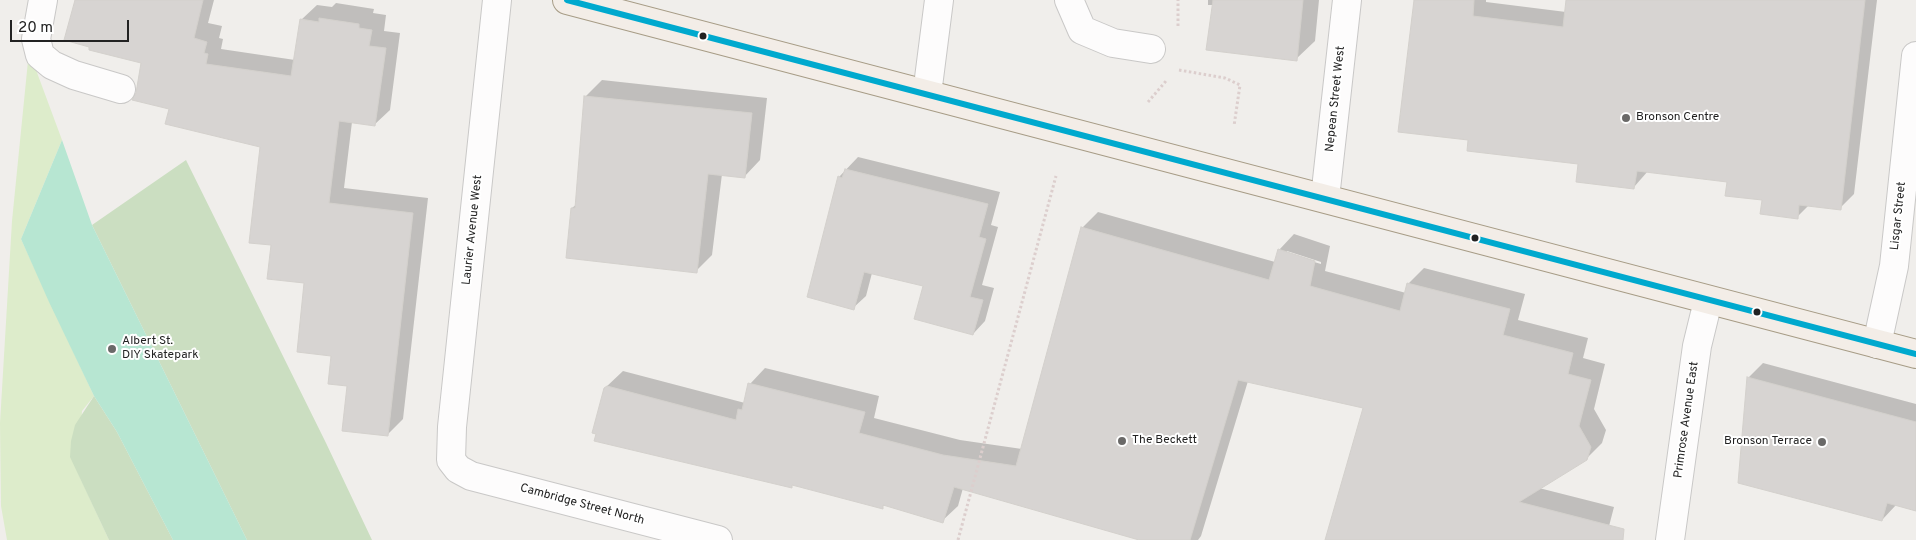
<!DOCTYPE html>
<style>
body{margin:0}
#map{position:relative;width:1916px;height:540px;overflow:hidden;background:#f0eeeb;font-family:Overpass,sans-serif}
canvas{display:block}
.scale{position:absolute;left:10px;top:20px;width:119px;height:22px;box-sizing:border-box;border:2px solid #222;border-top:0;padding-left:6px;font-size:15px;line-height:18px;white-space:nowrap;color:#222;-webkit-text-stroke:4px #fff;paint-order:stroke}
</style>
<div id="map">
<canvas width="1916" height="540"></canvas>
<div class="scale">20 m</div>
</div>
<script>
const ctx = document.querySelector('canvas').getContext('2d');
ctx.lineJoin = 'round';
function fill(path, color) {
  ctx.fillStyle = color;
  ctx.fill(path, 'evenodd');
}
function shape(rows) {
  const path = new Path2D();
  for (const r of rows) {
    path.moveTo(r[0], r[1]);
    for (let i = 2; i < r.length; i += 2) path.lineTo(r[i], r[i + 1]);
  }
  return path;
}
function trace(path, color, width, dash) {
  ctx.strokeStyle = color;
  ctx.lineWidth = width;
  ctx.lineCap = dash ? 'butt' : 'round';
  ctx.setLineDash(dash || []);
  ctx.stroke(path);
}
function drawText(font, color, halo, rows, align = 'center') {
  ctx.font = font + ' Overpass,sans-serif';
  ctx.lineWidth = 4;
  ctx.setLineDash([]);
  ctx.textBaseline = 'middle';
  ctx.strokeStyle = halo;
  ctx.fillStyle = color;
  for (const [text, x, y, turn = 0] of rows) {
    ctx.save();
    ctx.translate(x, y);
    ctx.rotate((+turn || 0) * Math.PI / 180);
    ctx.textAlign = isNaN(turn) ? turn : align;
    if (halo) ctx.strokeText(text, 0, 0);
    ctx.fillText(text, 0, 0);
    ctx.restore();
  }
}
fill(shape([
 [29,51,62,140,21,239,94,396,82,411,78,473,109,540,7,540,1,506,0,423,12,221]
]), '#ddeccb');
fill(shape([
 [186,160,326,443,372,540,247,540,92,225],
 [94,396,117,432,173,540,109,540,70,457,71,441,75,425]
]), '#cbdec1');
fill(shape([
 [62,140,92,225,247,540,173,540,117,432,94,396,49,302,21,239]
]), '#b7e6d2');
fill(shape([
 [76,0,214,0,208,23,222,26,219,38,223,39,221,49,295,60,301,20,317,5,332,7,336,3,374,9,373,13,386,15,384,31,400,33,390,110,374,125,352,122,344,188,428,198,403,419,388,434,349,385,332,354,305,282,272,244,261,146,137,93,143,62],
 [1208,0,1319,0,1315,41,1296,59,1213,5,1208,5],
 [1415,0,1486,0,1486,2,1566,12,1568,0,1877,0,1854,194,1840,208,1809,205,1797,217,1728,181,1648,171,1634,187,1579,163,1470,139],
 [602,80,767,98,760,160,744,177,722,174,712,255,696,271,572,208,577,204,586,96],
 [858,157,1000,192,991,225,998,227,982,285,994,288,985,321,973,334,924,285,872,273,866,296,853,308,839,177],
 [1098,212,1275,262,1279,250,1294,234,1330,246,1325,271,1406,293,1408,284,1424,268,1525,294,1518,320,1588,338,1583,358,1605,364,1594,409,1606,430,1602,443,1586,459,1539,488,1614,507,1608,530,1615,540,1327,540,1364,407,1248,381,1201,536,1198,540,1143,540,963,488,958,506,942,521,885,504,882,507,793,484,791,486,597,433,605,388,623,371,745,403,750,384,765,368,879,396,874,418,960,440,1022,449,1083,227],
 [1287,251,1321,262,1321,264,1287,254],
 [1763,363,1916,404,1916,509,1896,505,1882,520,1739,482,1749,377]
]), '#0003');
const building = shape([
 [75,0,203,0,194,38,207,42,204,53,208,54,206,64,291,76,300,19,319,22,319,18,359,24,359,28,372,30,369,46,386,48,375,126,339,121,329,203,413,213,388,436,342,431,347,386,328,384,331,356,297,352,304,283,267,279,271,245,249,243,260,147,165,124,169,109,132,100,136,93,141,63,89,50,89,47,64,40,75,0],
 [1213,0,1303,0,1297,61,1206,50,1213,0],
 [1414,0,1474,0,1473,16,1563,27,1566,0,1865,0,1841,210,1799,205,1798,219,1760,214,1762,200,1725,196,1727,182,1637,171,1634,189,1576,182,1578,164,1467,151,1468,140,1398,132,1414,0],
 [584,96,752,113,745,178,708,174,697,273,566,258,571,208,575,208,584,96],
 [845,169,988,204,979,237,986,239,970,297,983,300,973,335,914,319,923,286,864,272,854,310,807,297,838,176,842,178,845,169],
 [1081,227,1269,280,1278,249,1315,261,1310,286,1400,311,1407,283,1510,309,1503,335,1573,353,1568,374,1591,380,1579,426,1591,447,1587,460,1519,502,1624,529,1623,540,1325,540,1363,408,1238,380,1190,540,1139,540,954,487,943,523,883,505,883,509,792,485,792,488,594,441,596,434,592,433,604,388,607,386,736,420,738,409,742,410,748,383,865,412,859,433,943,455,1016,466,1081,227],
 [1747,377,1916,422,1916,511,1887,503,1882,521,1738,483,1747,377]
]);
fill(building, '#d7d4d2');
trace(building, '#d3d0cc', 1);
const minor = shape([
 [43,0,36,39,40,55,52,65,74,75,121,89],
 [497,0,452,427,451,460,458,469,471,476,718,540],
 [1069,0,1082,30,1113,43,1151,49],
 [927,94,939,0],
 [1325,198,1347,0],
 [1877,344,1894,266,1916,56],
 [1670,540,1697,346,1708,301]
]);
const major = shape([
 [567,0,1916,354]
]);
trace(minor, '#c9c8c7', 30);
trace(major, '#a79c86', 30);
trace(shape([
 [1178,26,1178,0],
 [1179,70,1225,78,1240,85,1234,126],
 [1148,102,1166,81],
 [958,540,1056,176]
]), '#dccecd', 3, [2.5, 2.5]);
trace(minor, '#fdfcfc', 28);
trace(major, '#f3ede7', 28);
trace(shape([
 [567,0,1916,354]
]), '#00a9ce', 6);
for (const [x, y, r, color] of [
 [703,36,4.5,"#222"],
 [1626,118,5,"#6a6968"],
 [1475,238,4.5,"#222"],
 [1757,312,4.5,"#222"],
 [112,349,5,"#6a6968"],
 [1122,441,5,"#6a6968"],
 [1822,442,5,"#6a6968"]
]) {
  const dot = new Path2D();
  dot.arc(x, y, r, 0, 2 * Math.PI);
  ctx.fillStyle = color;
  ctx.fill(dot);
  trace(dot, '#fff', 2);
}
drawText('12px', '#222', '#fff', [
 ["Nepean Street West",1336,99,-84],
 ["Lisgar Street",1899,216,-84],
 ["Laurier Avenue West",473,230,-84],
 ["Primrose Avenue East",1687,420,-82],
 ["Cambridge Street North",582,505,15]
]);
drawText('12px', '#222', '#fff', [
 ["Bronson Centre",1636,118],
 ["Albert St.",122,342],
 ["DIY Skatepark",122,356],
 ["The Beckett",1132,441],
 ["Bronson Terrace",1812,442,"right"]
], 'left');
</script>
